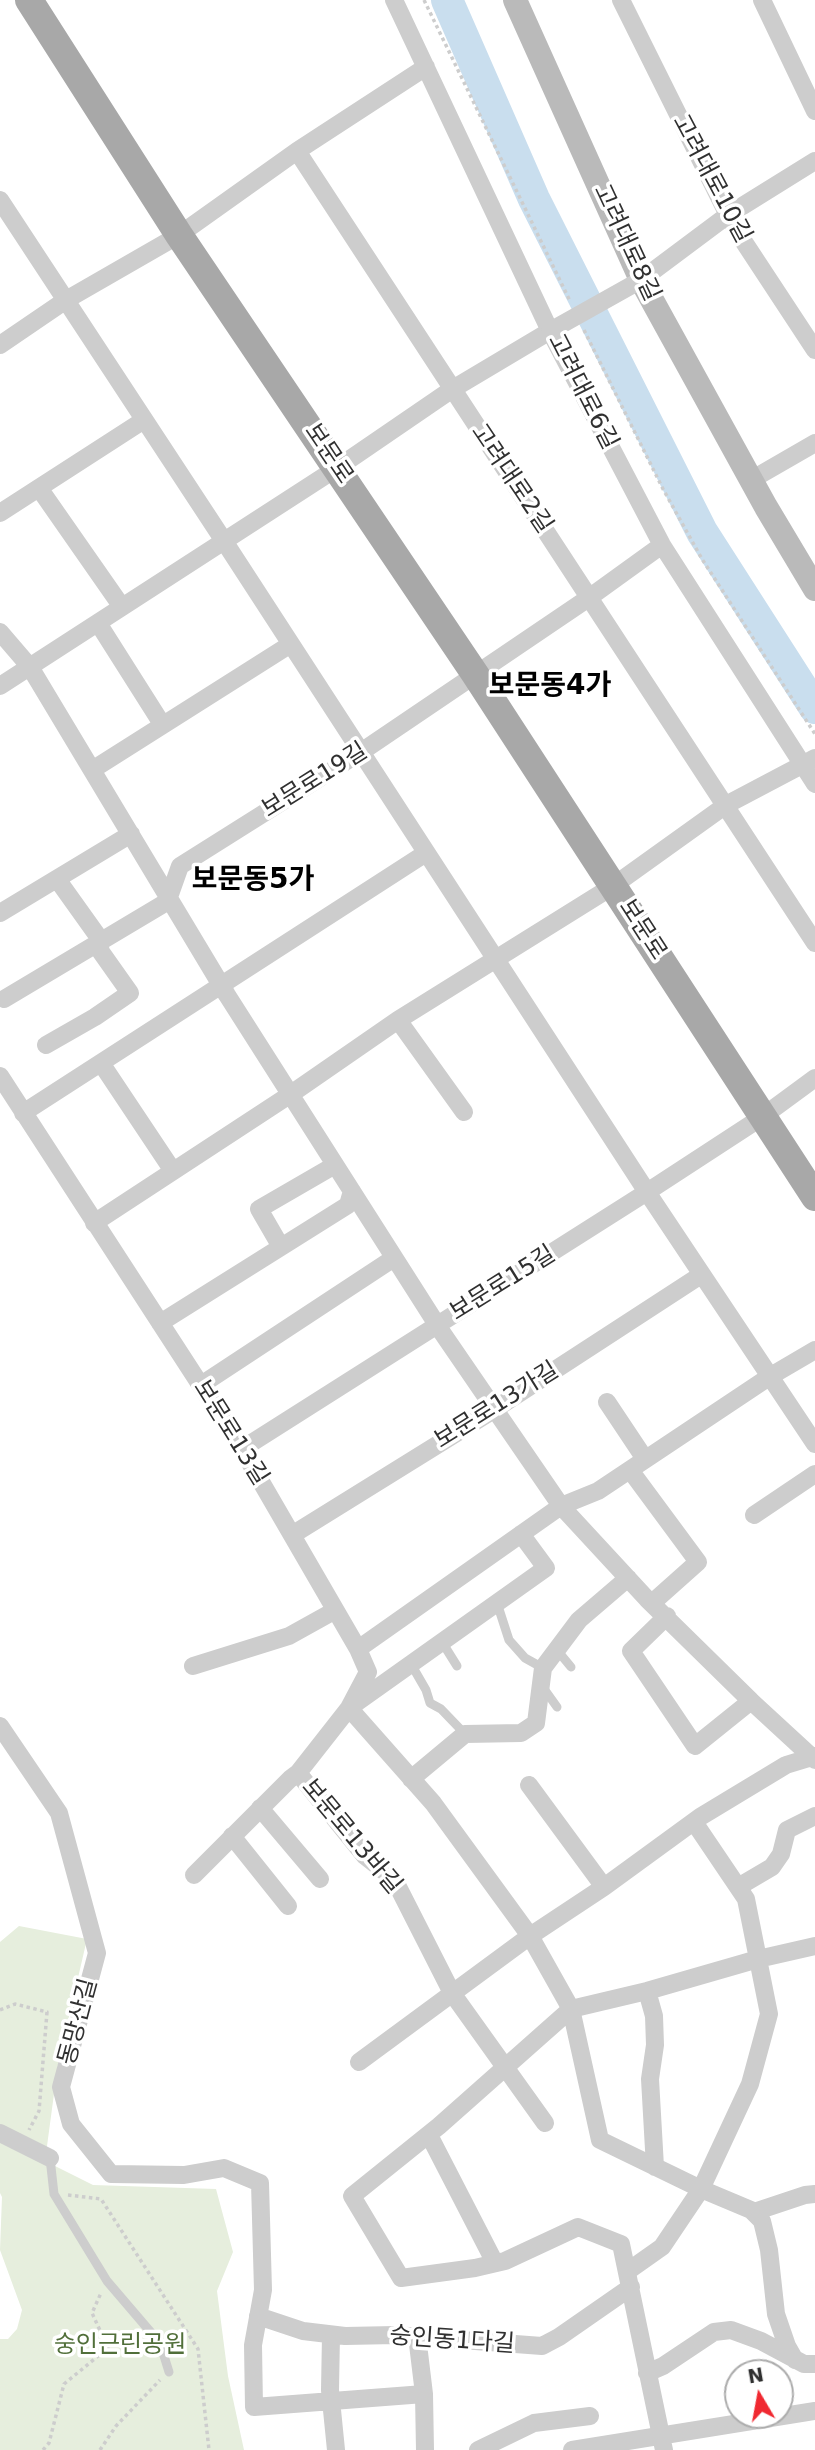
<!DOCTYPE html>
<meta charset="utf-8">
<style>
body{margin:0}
#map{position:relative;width:815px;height:2450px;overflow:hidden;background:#fff;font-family:"DejaVu Sans",sans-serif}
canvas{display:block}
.north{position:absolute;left:724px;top:2359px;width:70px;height:70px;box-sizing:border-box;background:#fff;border:2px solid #acacac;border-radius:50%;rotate:350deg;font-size:19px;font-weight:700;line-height:28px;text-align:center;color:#303030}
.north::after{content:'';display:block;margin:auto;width:24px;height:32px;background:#f02931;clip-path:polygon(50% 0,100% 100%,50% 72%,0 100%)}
</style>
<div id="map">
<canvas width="815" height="2450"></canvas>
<div class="north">N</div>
</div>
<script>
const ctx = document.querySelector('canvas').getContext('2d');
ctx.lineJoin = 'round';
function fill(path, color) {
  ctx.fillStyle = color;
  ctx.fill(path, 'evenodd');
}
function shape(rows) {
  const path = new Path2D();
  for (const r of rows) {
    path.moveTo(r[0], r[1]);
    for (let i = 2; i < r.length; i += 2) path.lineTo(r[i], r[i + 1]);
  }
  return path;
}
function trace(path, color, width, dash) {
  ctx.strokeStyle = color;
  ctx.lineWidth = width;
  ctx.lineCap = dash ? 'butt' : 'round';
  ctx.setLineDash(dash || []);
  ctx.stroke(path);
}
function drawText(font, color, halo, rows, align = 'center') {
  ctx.font = font + ' "DejaVu Sans","Noto Sans KR",sans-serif';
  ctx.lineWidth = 7;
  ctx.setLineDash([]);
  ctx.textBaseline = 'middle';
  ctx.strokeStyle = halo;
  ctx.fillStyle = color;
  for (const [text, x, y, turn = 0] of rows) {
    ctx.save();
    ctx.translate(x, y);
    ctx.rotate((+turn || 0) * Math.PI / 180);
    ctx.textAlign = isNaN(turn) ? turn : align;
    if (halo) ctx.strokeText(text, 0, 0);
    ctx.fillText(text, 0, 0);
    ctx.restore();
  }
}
fill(shape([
 [19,1926,87,1939,58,2064,45,2161,93,2185,216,2189,233,2252,217,2291,228,2376,244,2450,0,2450,0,2339,8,2339,17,2329,22,2310,0,2250,2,2197,0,2193,0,1942]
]), '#e6eedd');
trace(shape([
 [447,0,534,199,702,532,815,708]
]), '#c9deee', 32);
trace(shape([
 [424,0,570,301],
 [584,330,663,489,702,559,815,734],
 [0,2010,15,2004,47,2012,39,2111,29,2130],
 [68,2195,101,2199,198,2349,209,2450],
 [43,2450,49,2443,64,2384,108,2348,92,2313,101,2293],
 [100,2450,116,2426,160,2380]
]), '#cdcdcd', 3.5, [3.5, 3.5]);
trace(shape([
 [497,1603,509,1640,525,1658,543,1668],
 [442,1642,457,1666],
 [557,1650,571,1667],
 [411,1664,426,1690,430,1703,441,1709,465,1734],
 [542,1686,557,1707],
 [50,2158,54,2194,107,2281,160,2343,169,2372]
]), '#cdcdcd', 9);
trace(shape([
 [394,0,550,331,662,545,815,784],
 [621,0,728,215,742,239,815,350],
 [762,0,815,111],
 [297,151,815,943],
 [0,200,224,541,647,1192,815,1444],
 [641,280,728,215,815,161],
 [0,345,66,300,179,235,297,151,426,67],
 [751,480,815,443],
 [39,488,122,607],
 [0,513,144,420],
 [98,623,162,724],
 [0,632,30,667,227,995,441,1331,561,1506,647,1599,751,1701,815,1760],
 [0,686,337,468,451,390,550,331],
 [92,770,291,644],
 [169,897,180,866,361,752,590,597,662,545],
 [0,913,131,834],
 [4,999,170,900],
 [398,1020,464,1112],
 [46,1045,95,1017,130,993,101,952,97,935,57,879],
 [101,1063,173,1171],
 [0,1076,242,1449,358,1649,368,1672,349,1708,298,1773,290,1779,194,1875],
 [23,1113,426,853],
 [94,1223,291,1094,398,1020,613,886,726,805,815,758],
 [281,1247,259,1209,335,1165],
 [160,1323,348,1205,352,1191],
 [201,1385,394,1258],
 [607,1402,645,1459],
 [242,1449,647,1192,762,1117,815,1078],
 [630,1470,698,1562,652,1603],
 [754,1515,815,1474],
 [521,1534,546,1568,349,1708,433,1803,530,1936,571,2009,600,2140,701,2189,751,2210,762,2221,769,2250,776,2314,787,2346,795,2360],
 [292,1535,495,1409,701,1275],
 [667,1616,631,1651,695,1746,751,1701],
 [358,1649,561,1506,598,1491,769,1377,815,1350],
 [193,1666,289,1636,334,1611],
 [0,1726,59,1813,97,1953,61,2087,71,2124,111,2174,184,2175,224,2168,260,2183,263,2290,253,2345,254,2407,424,2394],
 [298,1773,365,1856,394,1879,452,1993,545,2123],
 [411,1779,465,1734,521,1733,536,1723,543,1668,579,1620,628,1578],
 [529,1785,604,1887],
 [260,1808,320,1879],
 [232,1836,288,1906],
 [738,1887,772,1867,781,1854,787,1830,815,1816],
 [647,1991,654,2016,655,2045,650,2079,655,2167],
 [359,2062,530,1936,604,1887,700,1817,786,1765,815,1756],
 [0,2133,50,2158],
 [429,2135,495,2263],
 [754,2212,805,2195,815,2194],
 [628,2271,662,2247,701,2189,750,2084,769,2014,746,1899,694,1822],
 [258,2316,303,2331,345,2336,395,2335,542,2346,559,2337,631,2287],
 [331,2335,330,2390,336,2450],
 [417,2336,424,2394,425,2450],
 [647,2373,663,2366,714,2332,731,2330,761,2341,804,2364,815,2364],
 [478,2450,534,2423,590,2416],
 [572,2450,815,2411],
 [664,2450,621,2244,578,2227,505,2261,475,2268,401,2278,352,2196,439,2126,571,2009,647,1991,758,1959,815,1946]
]), '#cdcdcd', 18);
trace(shape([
 [515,0,641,280,766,507,815,589]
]), '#bababa', 24);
trace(shape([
 [29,0,179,235,475,674,815,1197]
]), '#a8a8a8', 28);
trace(shape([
 [550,331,641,280]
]), '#cdcdcd', 18);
drawText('24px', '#303030', '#fff', [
 ["고려대로10길",711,179,62],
 ["고려대로8길",626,243,65],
 ["고려대로6길",582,392,63],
 ["보문로",328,454,56],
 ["고려대로2길",511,479,56],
 ["보문로19길",315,781,-32],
 ["보문로",642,930,57],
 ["보문로15길",503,1284,-32],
 ["보문로13가길",497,1406,-32],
 ["보문로13길",230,1433,58],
 ["보문로13바길",351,1837,50],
 ["동망산길",79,2022,-75],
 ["숭인동1다길",452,2341,4]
]);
drawText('24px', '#516f3a', '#fff', [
 ["숭인근린공원",120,2346]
]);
drawText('bold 28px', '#000', '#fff', [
 ["보문동4가",550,687],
 ["보문동5가",253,881]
]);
</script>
